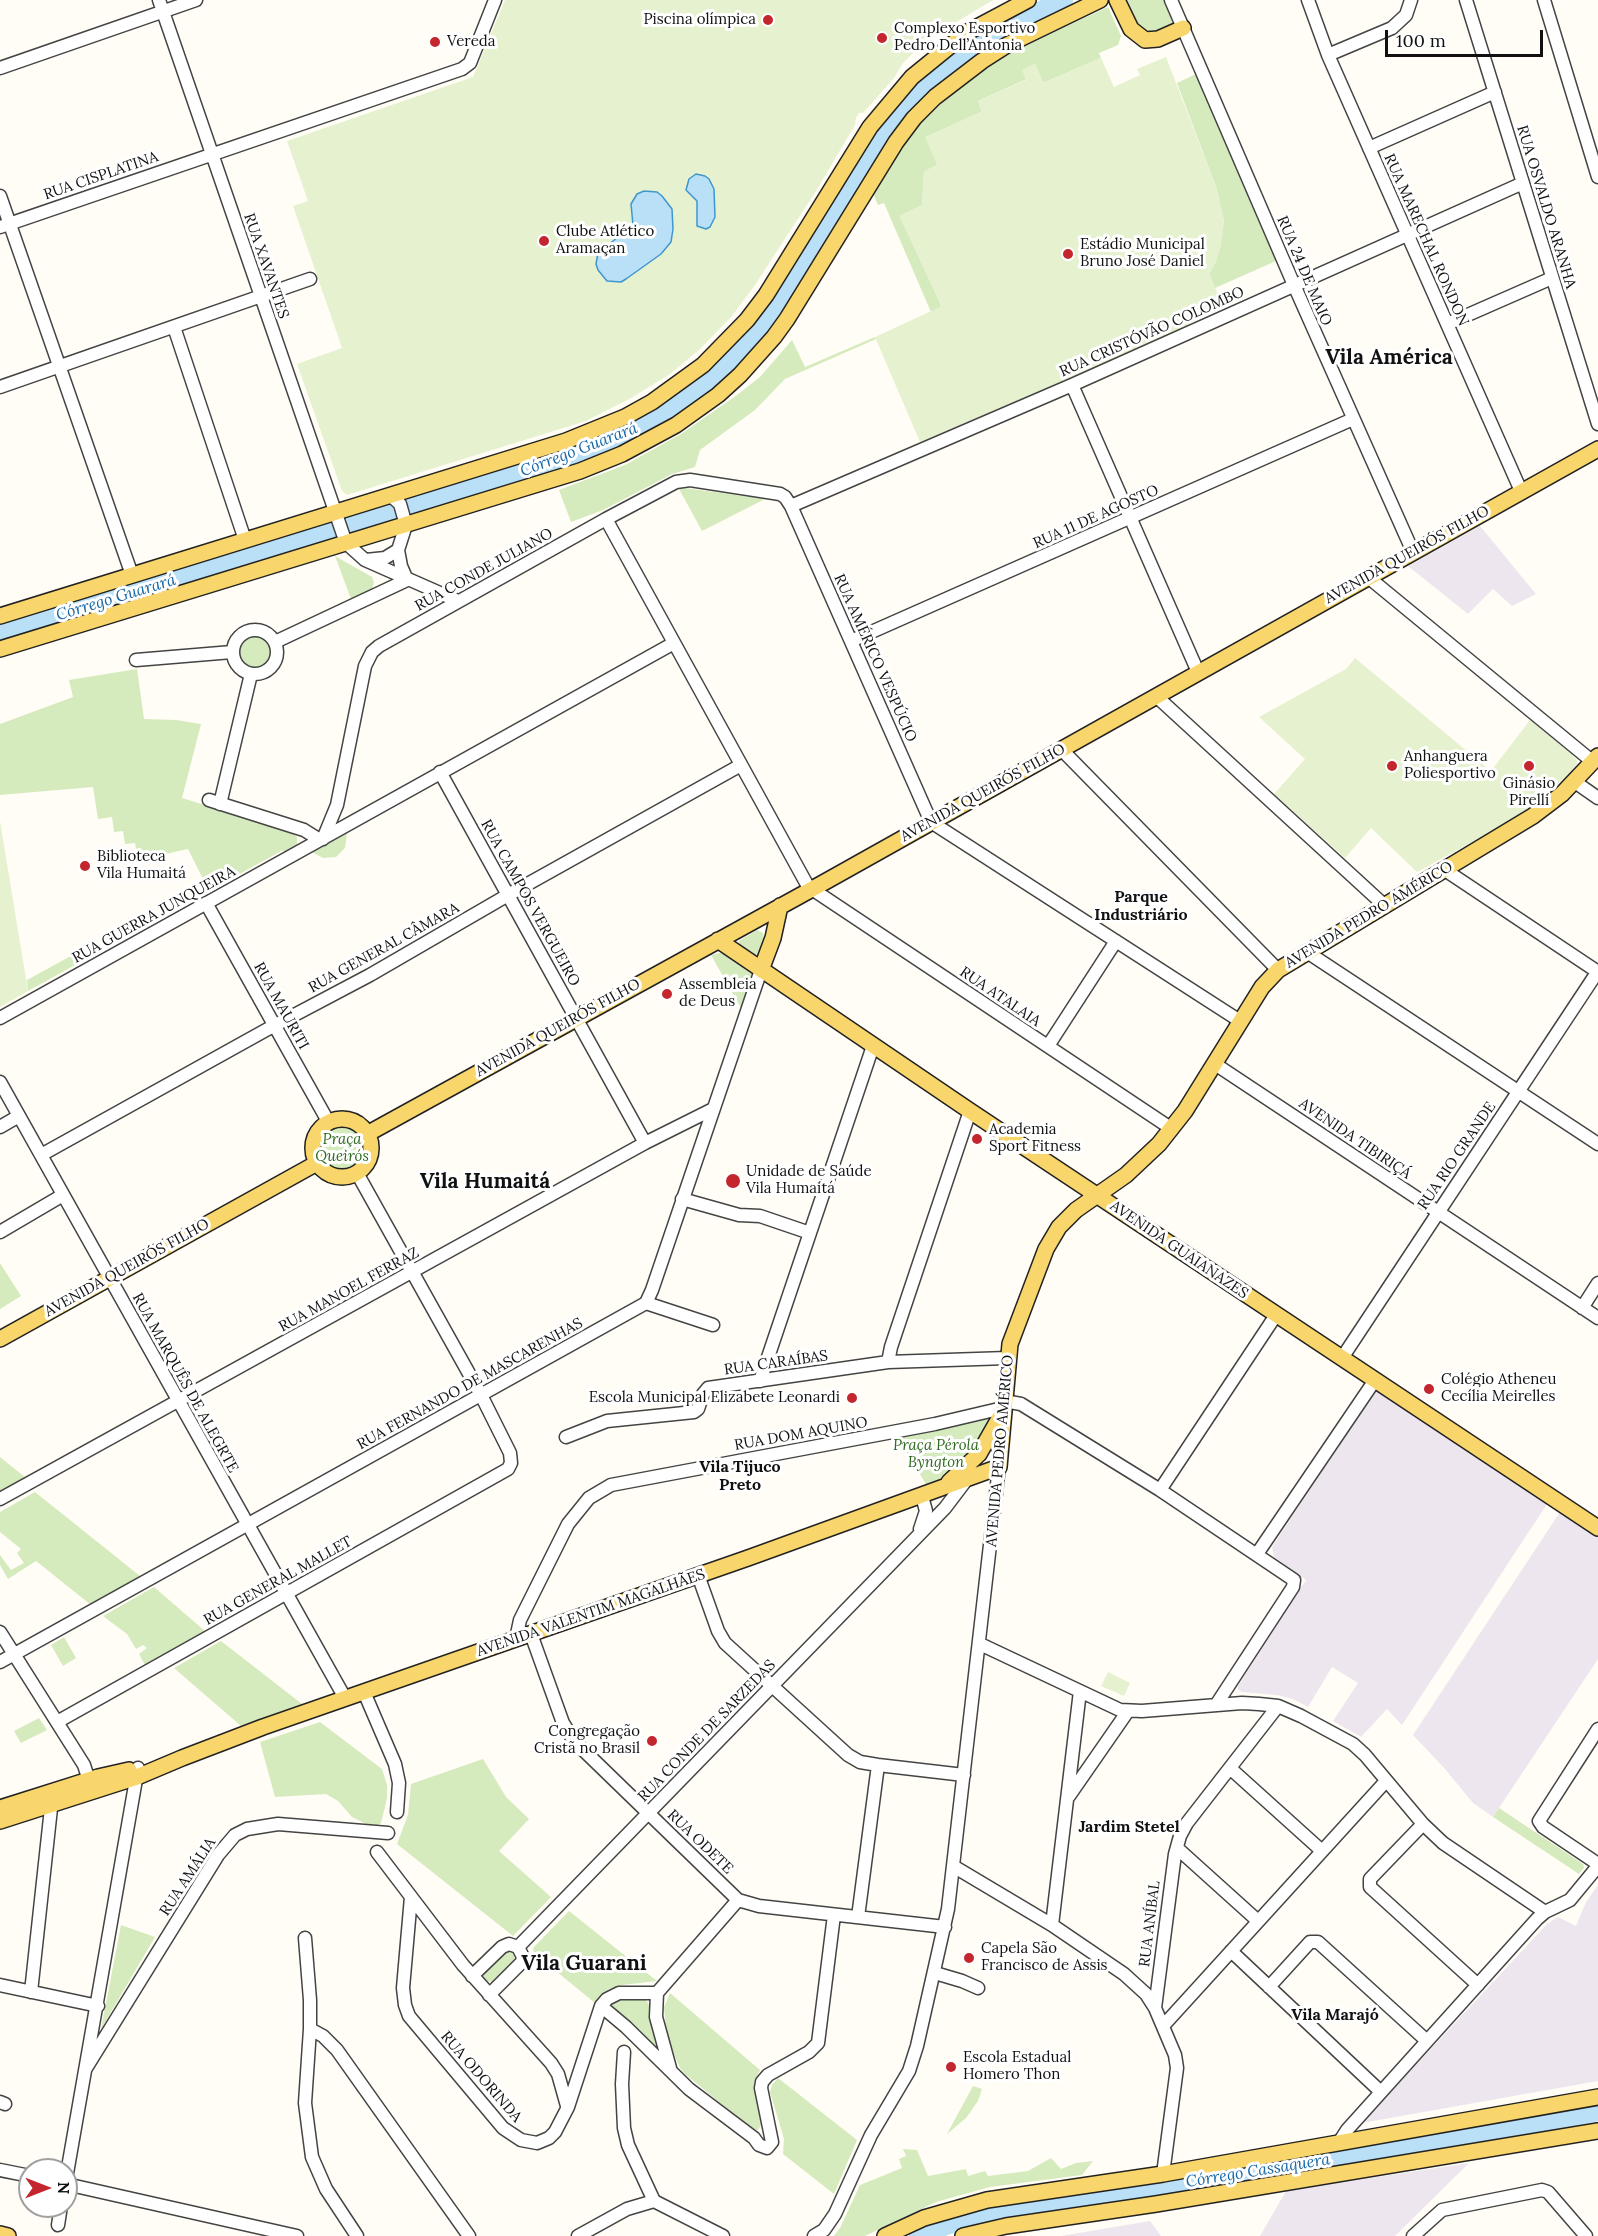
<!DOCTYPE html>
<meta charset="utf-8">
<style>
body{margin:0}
#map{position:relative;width:1598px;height:2236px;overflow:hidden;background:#fffdf5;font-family:Lora,serif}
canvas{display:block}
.north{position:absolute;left:18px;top:2158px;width:60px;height:60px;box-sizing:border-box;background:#fff;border:2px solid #a0a0a0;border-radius:50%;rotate:90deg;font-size:16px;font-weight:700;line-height:24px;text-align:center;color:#111}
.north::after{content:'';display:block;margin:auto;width:21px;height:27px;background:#c4262e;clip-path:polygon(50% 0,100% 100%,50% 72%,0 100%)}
.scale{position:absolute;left:1385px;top:30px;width:158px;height:27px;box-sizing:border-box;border:3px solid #111;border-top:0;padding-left:8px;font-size:18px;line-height:21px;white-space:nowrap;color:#111;-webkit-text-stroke:4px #fff;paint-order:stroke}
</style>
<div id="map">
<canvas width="1598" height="2236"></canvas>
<div class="north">N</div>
<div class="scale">100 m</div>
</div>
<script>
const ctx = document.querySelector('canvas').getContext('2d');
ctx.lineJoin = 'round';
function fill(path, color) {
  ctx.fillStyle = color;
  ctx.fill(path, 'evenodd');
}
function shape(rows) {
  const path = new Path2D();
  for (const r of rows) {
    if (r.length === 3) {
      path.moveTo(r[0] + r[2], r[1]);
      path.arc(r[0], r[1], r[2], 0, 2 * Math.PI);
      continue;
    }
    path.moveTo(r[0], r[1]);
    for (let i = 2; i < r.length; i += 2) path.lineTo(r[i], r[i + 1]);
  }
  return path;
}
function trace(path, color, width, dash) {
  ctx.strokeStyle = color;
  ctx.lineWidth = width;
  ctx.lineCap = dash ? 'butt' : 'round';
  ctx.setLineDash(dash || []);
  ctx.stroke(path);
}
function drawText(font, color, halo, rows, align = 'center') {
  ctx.font = font + ' Lora,serif';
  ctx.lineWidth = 6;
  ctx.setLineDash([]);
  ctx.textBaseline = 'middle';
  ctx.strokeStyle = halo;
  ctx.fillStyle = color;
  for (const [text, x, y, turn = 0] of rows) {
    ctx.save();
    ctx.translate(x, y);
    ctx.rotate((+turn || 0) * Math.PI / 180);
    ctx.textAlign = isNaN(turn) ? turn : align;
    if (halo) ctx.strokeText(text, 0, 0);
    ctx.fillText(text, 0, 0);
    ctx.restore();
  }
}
fill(shape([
 [1480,526,1536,594,1512,606,1493,589,1468,614,1408,566],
 [1376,1390,1547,1504,1402,1725,1387,1709,1361,1737,1333,1721,1358,1683,1332,1667,1308,1707,1293,1699,1277,1695,1242,1692,1238,1690,1238,1686,1306,1580,1274,1557,1272,1547],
 [1560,1512,1598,1537,1598,1659,1493,1817,1473,1803,1445,1769,1413,1735],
 [1598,1885,1598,2081,1362,2123,1547,1924,1558,1917,1576,1926,1586,1902],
 [1469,2163,1395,2236,1260,2236,1286,2191],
 [1150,2221,1161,2236,1061,2236]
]), '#eee6ef');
fill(shape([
 [1126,0,1164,0,1173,24,1153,34,1147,34,1136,26],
 [1108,7,1121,36,1118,45,1099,53,1101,58,1043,83,1035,64,1023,70,1027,79,978,101,982,111,937,165,924,172,922,205,900,216,942,307,931,312,884,203,878,205,872,191,901,146,920,124,962,84,1011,52],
 [1196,74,1276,261,1215,288,1209,274,1216,261,1224,221,1216,187,1177,83],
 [875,337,876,339,785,379,755,410,700,450,695,467,672,474,603,510,571,522,559,490,625,465,681,434,737,395,760,377,792,340,805,367],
 [678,487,765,499,702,531],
 [335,556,372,577,374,582,372,589,351,599],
 [255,652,15],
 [137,669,144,719,176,720,201,724,182,798,290,831,297,837,297,846,284,853,283,850,209,891,188,849,138,860,135,843,125,844,123,831,114,832,112,817,98,819,93,787,0,795,0,724,73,697,69,680],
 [347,833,345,848,336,857,323,858,312,852],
 [757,930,763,933,764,940,759,954,753,956,739,945,739,941],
 [104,949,28,991,27,980,78,952],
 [719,953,724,953,753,971,741,1008,711,955],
 [342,1148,22],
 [0,1263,21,1296,0,1309],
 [991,1418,985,1434,962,1466,929,1489,897,1437],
 [0,1457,26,1478,0,1495],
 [35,1492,140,1576,91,1605,36,1561,8,1579,0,1565,0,1555,11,1570,24,1563,17,1553,21,1549,0,1532,0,1512],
 [154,1587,205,1631,145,1665,139,1654,147,1648,143,1645,136,1649,127,1634,103,1616],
 [64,1637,76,1658,63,1666,51,1645],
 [221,1641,302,1704,241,1726,174,1668],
 [39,1718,47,1730,21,1743,14,1731],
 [320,1722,382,1769,387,1785,387,1798,381,1823,374,1828,352,1817,338,1801,326,1794,275,1797,260,1742],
 [483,1759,506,1797,529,1819,499,1851,551,1897,513,1936,397,1844,408,1815,411,1784],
 [1499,1808,1583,1864,1584,1868,1579,1874,1493,1817],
 [569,1911,623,1954,657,1981,622,1985,609,1989,602,1993,595,2003,534,1953,533,1948],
 [121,1925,155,1937,101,2029],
 [509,1950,515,1953,514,1961,492,1982,486,1981,483,1978,484,1973],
 [670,1993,760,2070,754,2083,761,2125,758,2130,752,2129,685,2074,680,2068,669,2043,666,2027,664,2007],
 [644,1997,651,2008,658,2048,653,2049,609,2005,620,1998],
 [778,2078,857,2140,834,2194,783,2154,784,2139,770,2092,772,2085],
 [973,2086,982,2089,978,2101,966,2118,947,2134],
 [903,2149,917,2150,928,2176,966,2169,968,2176,985,2171,988,2176,1028,2171,1051,2158,1061,2169,1076,2163,1093,2161,1082,2175,990,2187,936,2202,865,2236,834,2236,840,2228,860,2185,902,2168,899,2159,906,2156]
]), '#d5ebbd');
fill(shape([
 [505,0,993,0,948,27,935,23,919,47,903,63,894,78,863,113,859,113,856,118,855,125,816,191,755,285,732,316,700,349,670,374,633,397,586,421,347,495,342,491,297,364,342,348,293,206,308,201,287,141,473,77],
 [1166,57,1216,187,1224,221,1221,247,1216,261,1209,274,1221,301,1183,329,920,442,875,337,942,306,899,216,922,205,924,171,937,165,925,137,982,111,978,101,1026,80,1022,70,1035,64,1043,83,1101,58,1114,87,1140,75,1137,69],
 [1355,658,1491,771,1530,720,1571,754,1577,761,1577,764,1566,777,1524,811,1492,831,1417,872,1371,828,1345,858,1274,794,1305,759,1259,717,1346,669],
 [0,821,28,991,0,1007],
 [1108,1672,1130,1683,1124,1696,1101,1686]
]), '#e6f2cf');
const water = shape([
 [696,174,705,176,709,179,714,189,715,217,710,227,706,229,697,226,697,201,686,190,689,179,696,174],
 [644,191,657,192,662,196,672,209,673,229,671,242,661,254,626,279,621,282,607,281,598,270,596,264,598,253,633,225,631,204,637,194,644,191]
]);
fill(water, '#b9e0f7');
trace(water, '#3f96cf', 1.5);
trace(shape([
 [0,634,566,458,630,433,673,408,709,381,738,353,782,297,867,155,894,117,923,86,966,51,998,33,1063,0],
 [919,2236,946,2225,984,2214,1108,2197,1420,2146,1598,2111]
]), '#b9e0f7', 20);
const minor = shape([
 [159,0,346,543,365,560,458,601],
 [1171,0,1294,285,1413,552],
 [1308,0,1328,55,1521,491],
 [1466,0,1598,424],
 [1544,0,1598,177],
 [1328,55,1392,28,1406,15,1411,0],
 [0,68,196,0],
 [1369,148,1495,92],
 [0,196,132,575],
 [0,227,462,69,470,63,495,0],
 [1447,324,1552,278],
 [174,327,245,540],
 [1072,385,1198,672],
 [0,387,310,279],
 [391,496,400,504,406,525,398,550,401,566,407,580],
 [791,506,1072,385,1523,183],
 [606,519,810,890],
 [366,560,385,558,398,550],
 [1368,577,1593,762],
 [255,652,22],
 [851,641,1353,419],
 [275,642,407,580],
 [136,660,232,652],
 [1156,696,1385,906],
 [1061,749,1278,970],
 [440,772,645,1143],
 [1575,782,1598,798],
 [209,800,304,830,320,840],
 [220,804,251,674],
 [323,839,337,805,365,666,372,652,379,646,606,519,676,482,690,480,780,494,785,497,791,506,931,822,1240,1021],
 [1445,870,1598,972],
 [812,889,1172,1129],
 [206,903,329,1123],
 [1307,952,1598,1144],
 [0,1018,674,643],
 [1048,1046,1116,941],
 [1215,1064,1598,1318],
 [0,1082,345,1698],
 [0,1127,19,1116],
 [41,1155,266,1030,370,975,508,895,741,765],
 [682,1199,739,1215,760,1216,810,1233],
 [0,1232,63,1195],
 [646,1303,713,1325],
 [1582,1308,1598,1283],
 [1342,1358,1598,971],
 [888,1362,891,1347,970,1111],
 [760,1381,873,1046],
 [1004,1401,1021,1404,1160,1490,1294,1580,1293,1587,1216,1705],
 [566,1437,607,1421,694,1412,698,1409,703,1394,708,1388,888,1362,1007,1358],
 [1160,1490,1276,1315],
 [0,1499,645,1143,713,1109],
 [920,1529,926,1511,922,1496],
 [1257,1554,1375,1380],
 [698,1575,718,1631,725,1643,848,1755,860,1762,878,1765,964,1775],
 [0,1632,84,1765,91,1787],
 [531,1634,563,1723,574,1741,738,1900,759,1906,945,1927],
 [516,1639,520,1620,568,1524,589,1498,611,1485,935,1424,1003,1408],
 [980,1644,1120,1710,1142,1711,1242,1703,1259,1704,1278,1706,1301,1716,1353,1744,1365,1755,1423,1824,1443,1843,1545,1912],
 [0,1662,646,1303,652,1290,761,970],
 [364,1692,395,1764,399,1783,397,1812],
 [57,1722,508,1469,511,1463,510,1453,481,1395,357,1173],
 [1598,1729,1539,1821,1543,1827,1598,1864],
 [1231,1769,1322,1851],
 [1069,1796,1128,1711],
 [1423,1824,1370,1879,1370,1887,1478,1985],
 [1177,1848,1258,1921],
 [377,1852,463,1965,551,2063,558,2074,567,2106],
 [953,1866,1052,1925,1124,1974,1146,1994,1155,2008],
 [411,1897,403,1988,405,2005,409,2016,503,2128,521,2140,537,2143,549,2138,555,2132,568,2107,601,2006,607,1999,619,1993,657,1993,738,1900],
 [858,1917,878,1765],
 [1052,1925,1080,1691],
 [305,1938,310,2000,310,2029,305,2103,312,2157,326,2189,357,2236],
 [518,1947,945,1508,967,1479],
 [1231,1951,1381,2092],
 [935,1973,962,1981,978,1988],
 [472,1976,502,1947,509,1944,518,1947,523,1957,522,1962,489,1995],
 [0,1985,98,2006],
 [1269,1987,1310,1942,1318,1942,1427,2041],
 [31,1992,52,1799],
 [657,1993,656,2017,670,2068],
 [601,2006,626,2027,689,2089,754,2138,759,2145,767,2148,772,2142,761,2088,762,2082,768,2075,809,2052,818,2043,834,1915],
 [1163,2026,1386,1781],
 [310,2029,323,2036,337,2050,469,2236],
 [624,2052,622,2084,624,2128,628,2145,654,2201],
 [86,2068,218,1855,235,1835,247,1829,278,1824,388,1833],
 [0,2102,5,2104],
 [1338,2144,1347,2130,1537,1919,1545,1912,1570,1900,1598,1866],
 [0,2170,30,2176],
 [1163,2174,1177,2068,1175,2055,1155,2008,1175,1854,1180,1836,1187,1823,1278,1706],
 [66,2179,138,1768],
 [66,2184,297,2236],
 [58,2225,61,2206],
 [578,2236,627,2209,654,2201,723,2236],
 [814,2236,824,2230,835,2214,871,2135,909,2071,917,2046,948,1909,999,1467],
 [1413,2236,1442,2210,1542,2190,1548,2192,1586,2236]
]);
const major = shape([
 [1117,0,1131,29,1145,40,1158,39,1183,28],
 [0,616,566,441,625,417,652,402,703,365,747,320,766,295,870,127,912,77,966,33,1028,0],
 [0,649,580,471,622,454,676,425,718,395,740,375,774,337,787,319,896,142,914,118,935,97,982,61,1007,45,1100,0],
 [718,940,970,1111,1598,1528],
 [761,970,773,938,780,906],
 [342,1148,29],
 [367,1134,823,883,1598,449],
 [0,1339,317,1163],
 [949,1482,979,1454,1000,1417],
 [0,1808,98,1777,129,1770],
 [0,1821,137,1777,182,1758,263,1727,748,1558,999,1467,1010,1344,1046,1249,1059,1227,1076,1210,1126,1175,1159,1144,1185,1111,1262,987,1278,970,1533,816,1562,794,1598,756],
 [0,2234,8,2236],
 [885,2236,924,2218,987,2200,1163,2174,1598,2097],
 [963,2236,1006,2226,1156,2204,1598,2131]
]);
trace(minor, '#444', 15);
trace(major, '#222', 18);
trace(minor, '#fff', 12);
trace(major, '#f9d66b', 15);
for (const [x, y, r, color] of [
 [768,20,6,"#c4262e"],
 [882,38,6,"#c4262e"],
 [435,42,6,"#c4262e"],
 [544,241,6,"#c4262e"],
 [1068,254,6,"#c4262e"],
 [1392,766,6,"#c4262e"],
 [1529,766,6,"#c4262e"],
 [85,866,6,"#c4262e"],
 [667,994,6,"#c4262e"],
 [977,1139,6,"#c4262e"],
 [733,1181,8,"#c4262e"],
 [1429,1389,6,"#c4262e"],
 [852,1398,6,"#c4262e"],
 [652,1741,6,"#c4262e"],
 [969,1958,6,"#c4262e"],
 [951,2067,6,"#c4262e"]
]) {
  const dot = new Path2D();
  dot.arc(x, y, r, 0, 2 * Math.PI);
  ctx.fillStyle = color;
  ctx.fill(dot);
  trace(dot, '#fff', 2);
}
drawText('15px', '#111', '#fff', [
 ["Piscina olímpica",756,20,"right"],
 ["Complexo Esportivo",894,29],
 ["Pedro Dell’Antonia",894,46],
 ["Vereda",447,42],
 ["Clube Atlético",556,232],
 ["Aramaçan",556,249],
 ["Estádio Municipal",1080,245],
 ["Bruno José Daniel",1080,262],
 ["Anhanguera",1404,757],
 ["Poliesportivo",1404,774],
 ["Ginásio",1529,784,"center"],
 ["Pirelli",1529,801,"center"],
 ["Biblioteca",97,857],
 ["Vila Humaitá",97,874],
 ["Assembleia",679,985],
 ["de Deus",679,1002],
 ["Academia",989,1130],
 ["Sport Fitness",989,1147],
 ["Unidade de Saúde",746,1172],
 ["Vila Humaitá",746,1189],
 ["Colégio Atheneu",1441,1380],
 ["Cecília Meirelles",1441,1397],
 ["Escola Municipal Elizabete Leonardi",840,1398,"right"],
 ["Congregação",640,1732,"right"],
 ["Cristã no Brasil",640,1749,"right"],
 ["Capela São",981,1949],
 ["Francisco de Assis",981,1966],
 ["Escola Estadual",963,2058],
 ["Homero Thon",963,2075]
], 'left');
drawText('15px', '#111', '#fff', [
 ["RUA CISPLATINA",101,176,-19],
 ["RUA OSVALDO ARANHA",1546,207,73],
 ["RUA MARECHAL RONDON",1426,240,66],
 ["RUA XAVANTES",266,266,71],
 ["RUA 24 DE MAIO",1304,271,67],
 ["RUA CRISTÓVÃO COLOMBO",1152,332,-24],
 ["RUA 11 DE AGOSTO",1096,517,-24],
 ["AVENIDA QUEIRÓS FILHO",1407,555,-29],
 ["RUA CONDE JULIANO",484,570,-29],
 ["RUA AMÉRICO VESPÚCIO",875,658,66],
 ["AVENIDA QUEIRÓS FILHO",983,793,-29],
 ["RUA CAMPOS VERGUEIRO",530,903,61],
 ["RUA GUERRA JUNQUEIRA",154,915,-29],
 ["AVENIDA PEDRO AMÉRICO",1369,915,-31],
 ["RUA GENERAL CÂMARA",384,948,-29],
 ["RUA ATALAIA",1000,997,34],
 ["RUA MAURITI",281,1006,61],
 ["AVENIDA QUEIRÓS FILHO",558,1028,-29],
 ["AVENIDA TIBIRIÇÁ",1355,1139,34],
 ["RUA RIO GRANDE",1457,1156,-56],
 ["AVENIDA GUAIANAZES",1179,1250,34],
 ["AVENIDA QUEIRÓS FILHO",127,1268,-29],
 ["RUA MANOEL FERRAZ",349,1290,-29],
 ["RUA CARAÍBAS",776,1363,-8],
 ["RUA MARQUÊS DE ALEGRTE",185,1383,61],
 ["RUA FERNANDO DE MASCARENHAS",470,1384,-29],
 ["RUA DOM AQUINO",801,1434,-10],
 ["AVENIDA PEDRO AMÉRICO",1000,1451,-85],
 ["RUA GENERAL MALLET",278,1581,-29],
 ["AVENIDA VALENTIM MAGALHÃES",591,1613,-19],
 ["RUA CONDE DE SARZEDAS",707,1731,-46],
 ["RUA ODETE",700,1842,44],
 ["RUA AMÁLIA",188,1877,-57],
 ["RUA ANÍBAL",1150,1924,-83],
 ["RUA ODORINDA",481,2077,49]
]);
drawText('italic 15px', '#2f6b1f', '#fff', [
 ["Praça",342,1140],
 ["Queirós",342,1157],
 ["Praça Pérola",936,1446],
 ["Byngton",936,1463]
]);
drawText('italic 16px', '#1768a6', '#fff', [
 ["Córrego Guarará",579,450,-21],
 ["Córrego Guarará",116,598,-17],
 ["Córrego Cassaquera",1258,2171,-9]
]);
drawText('bold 16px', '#111', '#fff', [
 ["Parque",1141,897],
 ["Industriário",1141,915],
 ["Vila Tijuco",740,1467],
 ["Preto",740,1485],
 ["Jardim Stetel",1129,1827],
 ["Vila Marajó",1335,2015]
]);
drawText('bold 21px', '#111', '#fff', [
 ["Vila América",1389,358],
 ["Vila Humaitá",485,1182],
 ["Vila Guarani",584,1964]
]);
</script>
